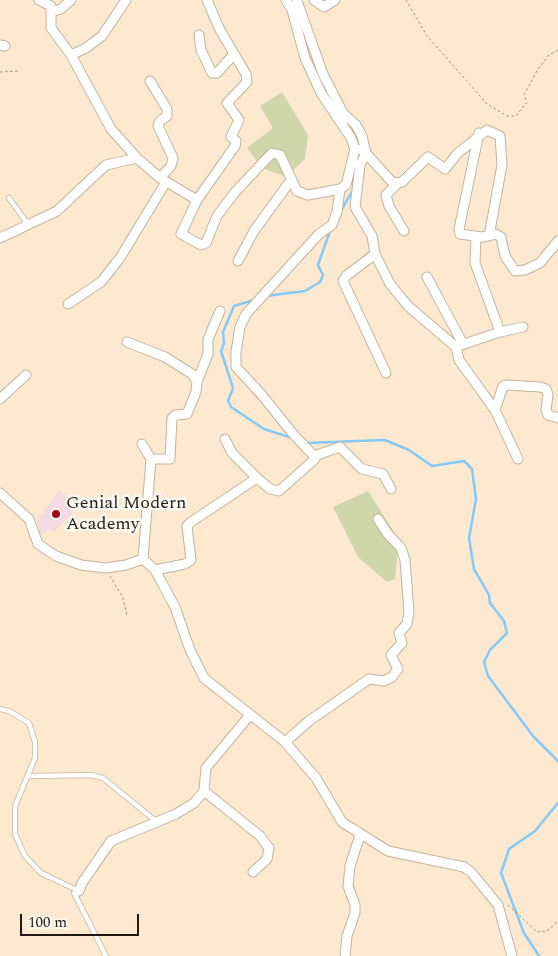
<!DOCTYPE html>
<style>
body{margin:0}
#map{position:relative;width:558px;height:956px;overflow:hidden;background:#fce9cf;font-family:Spectral,serif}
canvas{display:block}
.scale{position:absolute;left:20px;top:914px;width:119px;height:22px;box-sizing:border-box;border:2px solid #201910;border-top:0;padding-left:6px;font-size:15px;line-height:18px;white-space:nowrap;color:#201910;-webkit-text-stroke:4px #fcf9f3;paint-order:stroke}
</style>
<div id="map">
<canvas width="558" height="956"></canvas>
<div class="scale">100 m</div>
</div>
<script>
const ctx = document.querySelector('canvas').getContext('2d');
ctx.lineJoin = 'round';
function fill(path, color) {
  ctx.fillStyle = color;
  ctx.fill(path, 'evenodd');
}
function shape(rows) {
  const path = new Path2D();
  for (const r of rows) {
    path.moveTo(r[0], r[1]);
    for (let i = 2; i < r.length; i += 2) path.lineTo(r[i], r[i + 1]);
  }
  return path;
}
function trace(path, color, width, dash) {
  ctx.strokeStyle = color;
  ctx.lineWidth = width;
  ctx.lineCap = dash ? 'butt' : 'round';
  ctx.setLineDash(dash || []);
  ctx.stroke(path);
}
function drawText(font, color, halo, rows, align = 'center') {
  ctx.font = font + ' Spectral,serif';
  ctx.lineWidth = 5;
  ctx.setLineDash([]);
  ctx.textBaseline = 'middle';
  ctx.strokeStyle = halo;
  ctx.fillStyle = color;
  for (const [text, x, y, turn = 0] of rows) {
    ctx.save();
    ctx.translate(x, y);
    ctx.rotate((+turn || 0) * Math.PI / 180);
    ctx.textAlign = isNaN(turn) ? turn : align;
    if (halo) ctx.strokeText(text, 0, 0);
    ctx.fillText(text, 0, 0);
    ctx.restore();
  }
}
fill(shape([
 [59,491,77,508,55,532,50,528,39,537,37,520]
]), '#f4dae2');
fill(shape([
 [282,92,308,135,305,159,286,177,262,168,247,148,273,128,260,106],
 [368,491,399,540,395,579,387,582,358,557,333,507]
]), '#ced6aa');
trace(shape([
 [342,209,353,190],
 [266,296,305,291,320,282,323,275,318,265,330,231],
 [254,300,234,306,223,332,224,343,221,351,233,388,228,401,231,407,264,429,292,438],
 [306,443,385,440,409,450,432,466,464,461,472,469,476,499,469,538,474,569,489,595,490,603,504,621,507,633,490,650,484,662,488,676,533,736,558,761],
 [539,956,524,933,501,873,509,849,535,831,558,803]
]), '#85c9f7', 2.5);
const lane = shape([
 [9,198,27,223],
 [0,709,9,711,29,723,35,742,35,758,15,806,15,834,25,856,41,873,79,891],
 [29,776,92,775,103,778,157,822],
 [79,891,74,893,106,956]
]);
const street = shape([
 [39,0,51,6,51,28,71,55,111,129,137,158,160,178,197,200,235,146,236,141,231,137,239,120,227,103,247,82,246,74,220,30,207,0],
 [286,0,292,10,305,58,321,93,351,138,355,149,363,150,393,183,402,182,428,157,445,169,458,153,487,130,500,136,502,165,489,236],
 [314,0,324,7,335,0],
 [297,1,323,74,343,113,356,125,362,136,366,153,360,165,355,207,372,236,375,254,390,284,408,306,456,347,459,360,495,410,518,459],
 [51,12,61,9,71,0],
 [199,35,201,50,212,73,217,73,234,54],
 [0,45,5,46],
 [71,55,86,48,102,36,126,0],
 [150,81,167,109,167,116,160,121,158,126,173,158,171,166,160,178],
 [479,133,459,229,460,234,482,237,496,234,501,237,505,256,515,271,525,270,540,263,558,241],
 [398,183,386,195,389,206,404,231],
 [197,200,181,234,201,245,206,243,217,216,236,191,272,153,280,155,297,191,308,195,340,189,346,185,355,149],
 [476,237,475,263,500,332],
 [0,238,57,211,106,165,137,158],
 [375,254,346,276,343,281,386,373],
 [238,261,254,231,291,180],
 [427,277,463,344],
 [68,304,101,282,120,258,166,182],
 [127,342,165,357,192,374,197,382,196,392,187,414,176,415,172,418,170,459,151,459],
 [458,346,500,332,523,327],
 [197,382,208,354,208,339,220,311],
 [0,399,26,375],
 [495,410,503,386,507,385,540,387,546,389,548,395,546,410,548,415,558,418],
 [225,439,232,453,257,478],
 [142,444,151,459,143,559],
 [314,456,340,447,362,469,383,474,391,489],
 [0,493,29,519,38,544,56,556,81,565,106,568,126,565,143,559,155,570,175,607,190,650,204,678,285,742,316,778,342,822,388,851,464,867,471,872,498,905,512,956],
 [155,570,185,564,191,560,187,526,191,522,257,478,270,489,279,491,315,459,314,456,294,435,261,394,236,367,236,352,240,327,246,314,319,234,332,225,337,212,340,189],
 [285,742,309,721,369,679,384,681,392,677,398,669,391,655,402,643,399,633,407,624,409,612,405,560,401,548,387,533,378,519],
 [204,791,260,836,269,848,267,859,253,872],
 [79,891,82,883,111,841,176,814,194,803,204,791,206,768,250,715],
 [345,956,347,936,355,913,355,905,348,886,350,866,360,835]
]);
trace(lane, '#c5b39b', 6);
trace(street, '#c5b39b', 11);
trace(shape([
 [406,0,427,36,487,104,507,116,516,116,527,102,524,95,538,69,549,55,558,50],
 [0,72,19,71],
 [110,576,123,598,127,615],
 [508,905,537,932,547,931,558,921]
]), '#9c8e7c', 1, [2.5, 2.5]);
trace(lane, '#fff', 4.5);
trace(street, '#fff', 9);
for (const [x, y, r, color] of [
 [56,514,5,"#a2051c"]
]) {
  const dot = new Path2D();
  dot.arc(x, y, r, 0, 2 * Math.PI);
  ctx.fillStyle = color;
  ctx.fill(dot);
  trace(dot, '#fcf9f3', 2);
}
drawText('18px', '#201910', '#fcf9f3', [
 ["Genial Modern",66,504],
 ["Academy",66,525]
], 'left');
</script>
